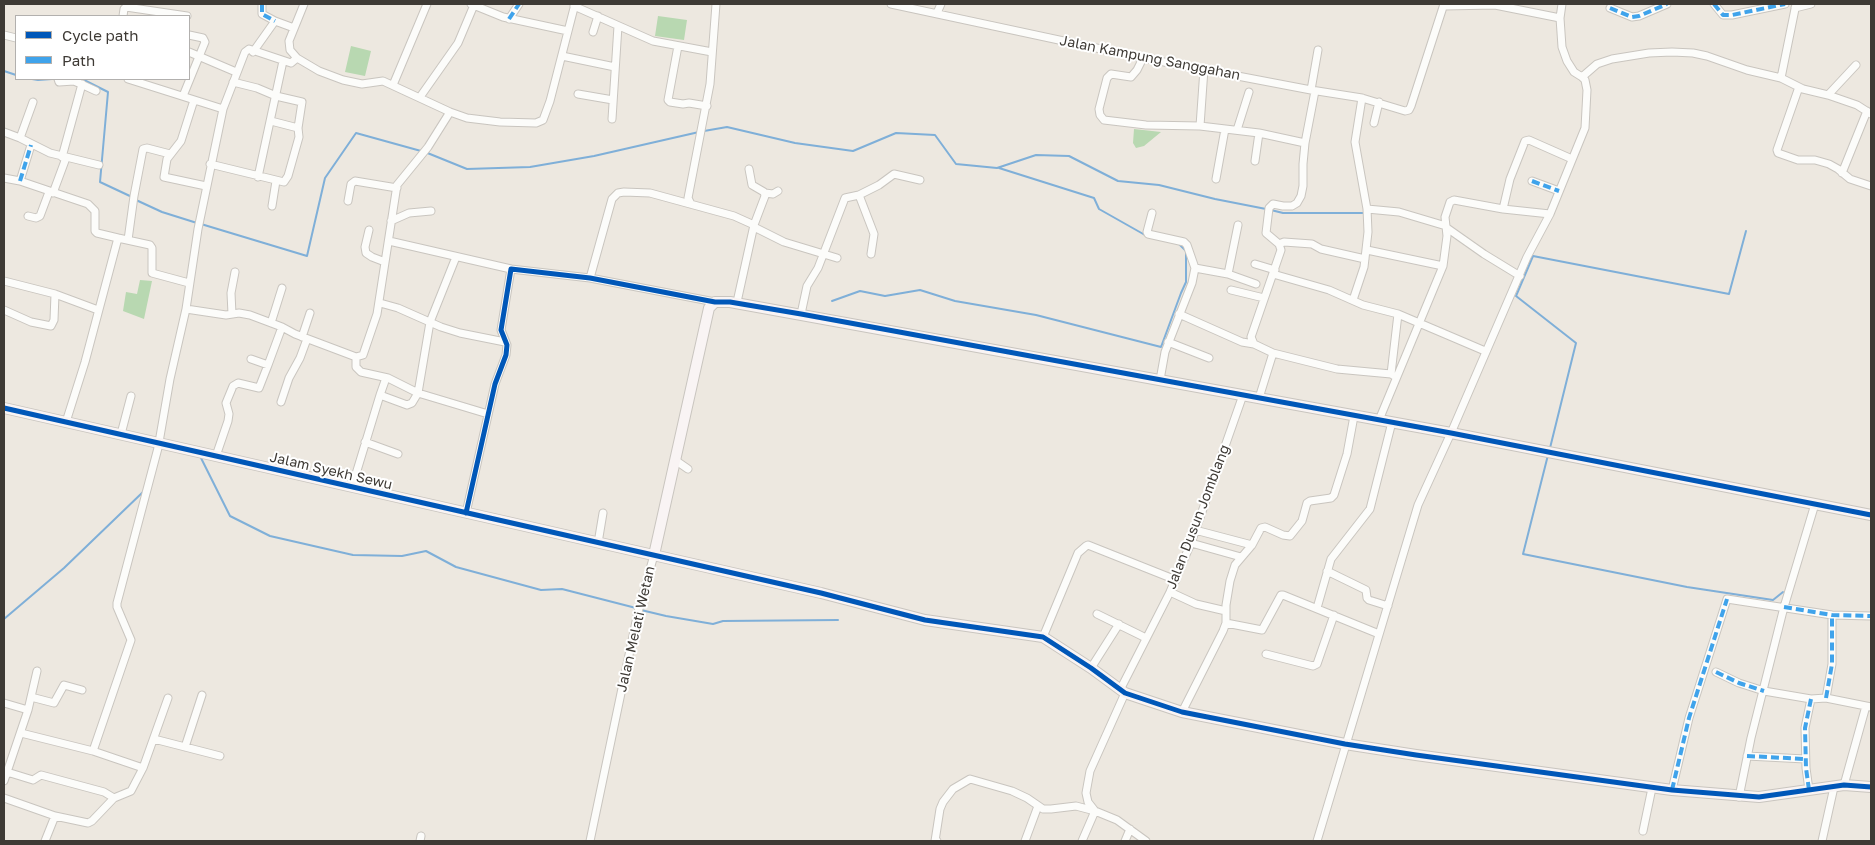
<!DOCTYPE html>
<style>
body{margin:0}
#map{position:relative;width:1875px;height:845px;overflow:hidden;background:#ede8e0;font-family:"Golos Text",sans-serif}
canvas{display:block}
.frame{position:absolute;inset:0;border:5px solid #3e3a35;pointer-events:none}
.legend{position:absolute;left:15px;top:15px;width:175px;height:65px;box-sizing:border-box;background:#fff;border:1px solid #b2b0ae;margin:0;padding:6px 9px;list-style:none;font-size:15px;color:#3e3a35}
.legend li{display:flex;align-items:center;gap:10px;height:25px}
.legend b{width:25px;border:1px solid #b2b0ae}
</style>
<div id="map">
<canvas width="1875" height="845"></canvas>
<div class="frame"></div>
<ul class="legend">
<li><b style="height:6px;background:#0057b8"></b>Cycle path</li>
<li><b style="height:6px;background:#3fa3eb"></b>Path</li>
</ul>
</div>
<script>
const ctx = document.querySelector('canvas').getContext('2d');
ctx.lineJoin = 'round';
function fill(path, color) {
  ctx.fillStyle = color;
  ctx.fill(path, 'evenodd');
}
function shape(rows) {
  const path = new Path2D();
  for (const r of rows) {
    path.moveTo(r[0], r[1]);
    for (let i = 2; i < r.length; i += 2) path.lineTo(r[i], r[i + 1]);
  }
  return path;
}
function trace(path, color, width, dash) {
  ctx.strokeStyle = color;
  ctx.lineWidth = width;
  ctx.lineCap = dash ? 'butt' : 'round';
  ctx.setLineDash(dash || []);
  ctx.stroke(path);
}
function drawText(font, color, halo, rows, align = 'center') {
  ctx.font = font + ' "Golos Text",sans-serif';
  ctx.lineWidth = 4;
  ctx.setLineDash([]);
  ctx.textBaseline = 'middle';
  ctx.strokeStyle = halo;
  ctx.fillStyle = color;
  for (const [text, x, y, turn = 0] of rows) {
    ctx.save();
    ctx.translate(x, y);
    ctx.rotate((+turn || 0) * Math.PI / 180);
    ctx.textAlign = isNaN(turn) ? turn : align;
    if (halo) ctx.strokeText(text, 0, 0);
    ctx.fillText(text, 0, 0);
    ctx.restore();
  }
}
fill(shape([
 [658,16,687,20,684,40,655,36],
 [351,46,371,51,365,76,345,72],
 [1134,129,1161,132,1144,146,1136,148,1133,143],
 [140,280,152,281,144,319,123,311,126,292,137,294]
]), '#b8d8b1');
trace(shape([
 [4,71,16,75],
 [32,79,38,80,52,79],
 [82,79,108,92,100,182,132,197],
 [704,131,727,127,795,143,853,151,896,133,935,135,956,164,997,168,1036,155,1069,156,1118,181,1159,185,1215,199,1266,209],
 [425,152,467,169,530,167,594,156,699,132],
 [999,168,1094,198,1099,209,1145,235],
 [136,200,162,212,197,223],
 [1271,210,1283,213,1364,213],
 [201,224,307,256,325,178,356,133,421,151],
 [832,301,860,291,885,296,920,290,955,301,1036,315,1161,347,1181,293,1186,282,1186,251,1178,243],
 [1550,448,1576,343,1516,296,1533,256,1729,294,1746,231],
 [1548,455,1523,554,1687,587,1773,600,1783,592],
 [200,456,230,516,270,536,353,555,402,556,426,551,456,567,541,590,562,589,636,608],
 [641,610,666,616,713,624,723,621,838,620],
 [4,619,64,568,144,491]
]), '#7fafd8', 2);
const street = shape([
 [262,4,262,14,275,21],
 [304,4,289,41,290,50,297,58,319,71,343,80,362,84,383,81,450,112,467,118,500,122,536,123,543,120,550,101,575,4],
 [471,4,503,17,568,31],
 [891,4,1143,58,1311,90,1362,98,1405,111,1409,110,1411,106,1444,4],
 [1714,4,1723,15,1732,15,1785,4],
 [574,6,653,41,712,52],
 [1444,6,1495,5,1560,18],
 [1610,8,1632,17,1639,16,1667,4],
 [1795,8,1811,4],
 [937,13,941,4],
 [123,16,124,9,126,7,187,16],
 [509,19,519,4],
 [593,32,598,16],
 [4,35,16,38],
 [678,46,668,100,670,102,683,104,689,103,707,106],
 [189,52,236,72],
 [253,52,275,21,294,28],
 [562,56,615,67],
 [1143,58,1137,70,1131,77,1111,74,1107,78,1099,109,1100,115,1104,120,1146,125,1200,126,1259,133,1305,143],
 [1582,77,1597,64,1612,59,1649,53,1672,52,1693,53,1707,56,1747,70,1781,78,1803,89,1828,95,1857,105,1871,114],
 [1781,78,1796,4],
 [58,79,59,82,74,81,81,84,96,91],
 [128,79,223,109],
 [233,82,257,88,276,96,302,102,298,128,271,121],
 [393,85,427,4],
 [1799,87,1777,150,1778,153,1798,160,1815,160,1829,164,1838,169,1850,179,1871,186],
 [1311,90,1318,50],
 [578,94,613,100],
 [1828,95,1856,65],
 [183,96,205,42,203,38,189,35],
 [420,97,458,43,474,5],
 [194,100,181,141,167,159,164,177,206,186],
 [33,102,20,138,50,153,99,165],
 [612,119,618,26],
 [1374,123,1379,102],
 [1200,126,1204,69],
 [1237,130,1249,92],
 [4,132,20,138],
 [62,157,82,84],
 [1255,161,1259,133],
 [210,164,284,182,288,176,299,137,298,128],
 [749,169,752,185,764,192,765,196,754,225],
 [1842,173,1867,111],
 [258,177,283,61],
 [4,178,20,181,88,204,95,211,95,231,97,233,118,238],
 [1216,179,1225,129],
 [20,181,31,145],
 [1532,181,1559,191],
 [53,193,66,158],
 [765,193,773,194,778,191],
 [859,195,874,234,871,254],
 [348,201,351,184,355,181,397,188],
 [691,204,688,198,710,84,716,4],
 [272,206,276,181],
 [1367,209,1399,212,1446,226],
 [1503,209,1510,179,1525,141,1529,140,1572,159],
 [1152,213,1147,232,1148,234,1184,242,1187,245,1195,268,1192,283,1165,352,1160,380],
 [28,216,36,218,40,216,49,192],
 [391,221,409,213,431,211],
 [754,227,784,242,837,258],
 [1447,228,1484,254,1520,276],
 [369,230,365,247,366,253,372,257,385,262],
 [128,240,134,196,143,149,147,148,170,154],
 [389,241,511,269],
 [1279,244,1284,242,1312,244,1321,249,1365,259],
 [1367,250,1443,266],
 [1255,264,1275,270],
 [1195,268,1228,274,1256,284],
 [1228,274,1238,225],
 [1273,274,1329,290,1363,305,1398,314,1485,351],
 [590,278,612,199,618,193,624,192,650,193,734,216,754,225,737,302],
 [4,281,55,294,98,310],
 [1231,290,1264,298],
 [1353,300,1364,267,1368,232,1367,209,1355,142,1362,98],
 [380,303,398,308,441,327,460,333,505,342],
 [186,309,226,315,239,313,250,315,282,327,295,334,356,357,363,355,377,314,397,185,428,147,450,112],
 [4,310,31,322,51,326,54,320,55,294],
 [232,314,231,293,235,272],
 [801,314,807,286,818,268,845,198,859,195,879,185,894,174,920,180],
 [1179,314,1242,342,1254,344],
 [271,323,282,288],
 [302,337,310,313],
 [1168,342,1209,358],
 [1273,353,1337,369,1391,374,1396,377],
 [356,357,356,367,361,372,388,378,418,393,488,414],
 [251,359,268,365,282,327],
 [1391,374,1398,314],
 [386,378,380,395,407,405,412,403,418,393,430,322,456,257],
 [1259,398,1273,353,1254,344,1251,337,1281,250,1279,244,1266,233,1269,208,1273,204,1283,206,1292,206,1297,203,1301,196,1303,186,1303,164,1305,143,1315,91],
 [281,402,289,378,300,358,307,339],
 [1379,420,1443,266,1447,236,1445,217,1450,202,1454,200,1503,209,1550,214],
 [66,422,85,362,118,238,150,245,152,248,152,273,189,283],
 [121,434,131,396],
 [365,442,398,454],
 [216,456,228,421,229,414,226,403,233,386,238,383,259,388,268,365],
 [675,460,688,469],
 [352,487,380,395],
 [466,513,495,384,506,355,507,345,501,330,511,269,590,278,715,302],
 [1195,530,1252,545],
 [598,543,603,513],
 [1191,543,1241,557],
 [1327,571,1366,590,1367,598,1369,600,1388,606],
 [1170,592,1196,604,1226,611],
 [1317,608,1331,559,1370,509,1392,422],
 [1097,614,1146,638],
 [1226,623,1262,630,1281,595,1283,595,1379,634],
 [1043,637,1078,553,1086,546,1088,545,1176,580],
 [1266,654,1313,666,1317,664,1334,615],
 [1091,668,1119,624],
 [1716,672,1739,683,1764,691,1811,699,1826,698,1871,707],
 [1120,690,1170,592,1191,543,1243,395],
 [1125,693,1090,771,1086,793,1088,802,1095,811,1117,820,1146,841],
 [31,697,54,703,64,685,82,690],
 [1826,698,1832,664,1832,615],
 [4,703,28,710],
 [1182,712,1223,631,1226,623,1226,605,1230,581,1235,565,1252,545,1261,528,1265,527,1283,535,1290,536,1302,521,1307,503,1310,501,1331,498,1334,495,1347,454,1354,416],
 [154,739,220,756],
 [185,747,202,695],
 [93,751,131,640,117,607,117,603,158,448,170,379,186,309,198,229,223,109,245,52,249,49,291,63,297,58],
 [1747,756,1805,759],
 [143,768,168,698],
 [7,772,33,780,41,775,104,792,114,798],
 [4,781,28,710,37,671],
 [1844,785,1866,706],
 [1672,790,1689,718,1727,599,1832,615,1871,616],
 [1809,790,1806,768,1805,728,1811,699],
 [1739,797,1751,738,1784,607,1815,504],
 [4,798,55,816,88,823,92,821,114,798,131,791,143,768,93,751,21,733],
 [1643,831,1652,788],
 [45,841,55,816],
 [420,841,421,836],
 [590,841,638,612,654,555],
 [937,841,935,841,940,809,943,802,953,789,970,779,1012,791,1027,798,1043,809,1051,809,1076,806,1095,811,1082,841],
 [1025,841,1038,806],
 [1125,841,1130,829],
 [1317,841,1418,505,1451,433,1527,257,1550,214,1585,128,1587,90,1585,80,1582,77,1574,72,1567,61,1562,47,1560,18,1562,4],
 [1822,841,1834,787]
]);
const secondary = shape([
 [4,408,821,593,925,620,1043,637,1091,668,1125,693,1182,712,1345,744,1416,755,1672,790,1759,797,1844,785,1871,787],
 [654,555,709,308,715,302,730,302,1451,433,1871,515]
]);
trace(street, '#c9c5bf', 9);
trace(secondary, '#c9c5bf', 12);
trace(street, '#fcfcfa', 7);
trace(secondary, '#f9f4f4', 10);
trace(shape([
 [262,4,262,14,275,21],
 [1714,4,1723,15,1732,15,1785,4],
 [1610,8,1632,17,1639,16,1667,4],
 [509,19,519,4],
 [20,181,31,145],
 [1532,181,1559,191],
 [1784,607,1832,615,1871,616],
 [1716,672,1739,683,1764,691],
 [1826,698,1832,664,1832,615],
 [1747,756,1805,759],
 [1672,790,1689,718,1727,599],
 [1809,790,1806,768,1805,728,1811,699]
]), '#3fa3eb', 4, [8, 4]);
trace(shape([
 [4,408,821,593,925,620,1043,637,1091,668,1125,693,1182,712,1345,744,1416,755,1672,790,1759,797,1844,785,1871,787],
 [466,513,495,384,506,355,507,345,501,330,511,269,590,278,715,302,730,302,801,314,1451,433,1871,515]
]), '#0057b8', 5);
drawText('14px', '#3e3a35', '#fff', [
 ["Jalan Kampung Sanggahan",1150,58,11],
 ["Jalam Syekh Sewu",331,471,13],
 ["Jalan Dusun Jomblang",1198,517,-69],
 ["Jalan Melati Wetan",636,629,-77]
]);
</script>
